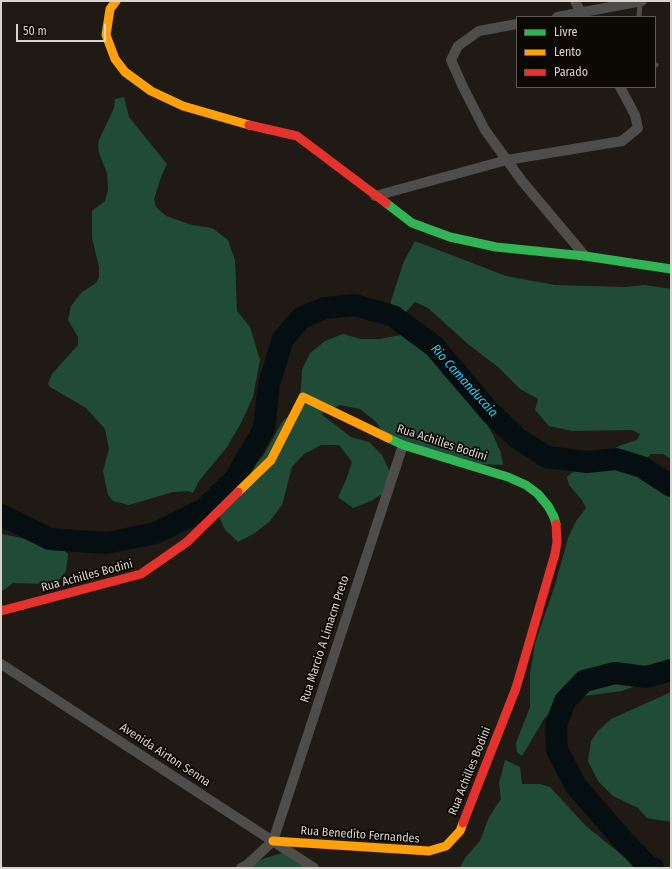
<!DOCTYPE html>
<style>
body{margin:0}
#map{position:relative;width:672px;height:869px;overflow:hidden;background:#1f1b14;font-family:"Fira Sans Condensed",sans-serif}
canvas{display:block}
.frame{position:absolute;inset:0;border:2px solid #d9d3cb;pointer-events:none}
.legend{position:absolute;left:516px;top:16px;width:140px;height:72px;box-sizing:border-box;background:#0b0703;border:1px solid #5d5953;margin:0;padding:5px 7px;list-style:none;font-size:12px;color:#d9d3cb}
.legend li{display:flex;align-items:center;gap:8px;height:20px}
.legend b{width:20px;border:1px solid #5d5953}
.scale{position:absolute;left:16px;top:24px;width:90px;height:18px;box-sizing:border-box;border:2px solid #d9d3cb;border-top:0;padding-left:5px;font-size:12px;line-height:14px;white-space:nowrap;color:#d9d3cb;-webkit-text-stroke:3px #0b0703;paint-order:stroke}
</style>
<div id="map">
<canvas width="672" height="869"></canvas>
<div class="frame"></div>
<ul class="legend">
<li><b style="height:5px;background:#30b455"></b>Livre</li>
<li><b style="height:5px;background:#ff9f0a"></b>Lento</li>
<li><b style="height:5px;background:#e5322d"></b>Parado</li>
</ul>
<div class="scale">50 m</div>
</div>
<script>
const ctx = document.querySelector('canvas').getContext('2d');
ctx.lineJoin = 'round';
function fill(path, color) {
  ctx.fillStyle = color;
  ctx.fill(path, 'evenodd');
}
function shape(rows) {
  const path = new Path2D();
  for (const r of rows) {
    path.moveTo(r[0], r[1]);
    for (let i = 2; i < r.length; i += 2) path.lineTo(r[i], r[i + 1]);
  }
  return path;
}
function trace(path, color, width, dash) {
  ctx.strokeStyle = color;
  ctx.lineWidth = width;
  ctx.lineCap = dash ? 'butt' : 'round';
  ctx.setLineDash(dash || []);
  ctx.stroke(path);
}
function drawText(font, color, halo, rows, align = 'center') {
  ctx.font = font + ' "Fira Sans Condensed",sans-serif';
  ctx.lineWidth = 3.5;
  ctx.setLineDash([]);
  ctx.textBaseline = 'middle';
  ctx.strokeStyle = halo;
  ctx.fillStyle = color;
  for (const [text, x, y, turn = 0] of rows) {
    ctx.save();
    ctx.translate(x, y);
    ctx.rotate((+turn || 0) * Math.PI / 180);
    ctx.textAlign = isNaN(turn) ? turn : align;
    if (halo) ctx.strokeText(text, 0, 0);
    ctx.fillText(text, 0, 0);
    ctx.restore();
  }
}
fill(shape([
 [124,97,129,117,167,164,161,177,154,199,156,207,166,216,192,225,212,228,228,240,235,260,237,311,250,327,260,360,253,397,241,423,227,447,199,481,193,493,188,491,173,492,129,505,113,501,108,495,103,471,109,449,105,429,86,408,50,387,48,384,52,374,78,345,78,337,68,320,71,306,82,292,96,283,99,277,99,267,92,238,92,211,105,201,108,190,107,173,99,153,98,142,114,108,115,99],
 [415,241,506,276,555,285,624,287,645,285,671,289,671,459,663,454,651,454,645,460,653,478,671,495,671,659,645,682,622,691,576,697,558,704,544,719,522,756,517,752,516,743,530,707,530,674,535,643,555,585,568,538,576,521,586,508,582,500,569,485,567,477,576,469,621,445,637,440,640,434,632,430,572,431,549,426,535,410,538,399,520,389,498,367,469,345,428,308,415,302,405,313,393,312,390,309,391,301,404,261],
 [343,334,361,339,379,339,401,335,420,342,443,374,484,419,493,435,501,453,503,465,474,464,387,437,375,421,360,409,340,405,321,414,351,437,369,442,382,455,390,472,387,491,371,501,353,508,338,497,346,480,352,462,339,445,321,445,304,454,292,467,282,505,270,521,255,533,238,542,225,530,217,512,223,494,238,482,263,456,282,422,297,408,301,388,302,370,310,353,325,341],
 [1,534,48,543,63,549,68,554,66,571,58,581,47,584,13,583,1,592],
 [671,692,671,822,647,818,638,808,613,796,598,781,588,761,591,741,598,731,611,719],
 [505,760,520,767,522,784,540,784,550,787,586,826,623,856,641,868,460,868,465,858,480,841,489,817,501,799,499,783],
 [283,853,308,868,243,868,265,858]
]), '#1f4b37');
trace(shape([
 [1,515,50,539,106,543,156,533,204,509,234,480,264,429,269,384,283,339,301,318,325,308,355,305,393,316,434,346,490,412,517,438,547,457,587,462,616,459,642,467,671,486],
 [653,868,647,865,622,839,576,786,557,750,556,725,565,701,584,681,615,673,646,677,671,670]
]), '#050f12', 22);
trace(shape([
 [639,17,640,2],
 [655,65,656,65]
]), '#4f4d4a', 5);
trace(shape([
 [575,1,583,17],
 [557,17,642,1],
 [517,24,479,31,458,46,451,60,463,87,485,130,522,181,585,256],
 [375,196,507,160,622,141,638,128,635,115,620,87],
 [1,664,314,868],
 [241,868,248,864,273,841,403,445]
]), '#4f4d4a', 10);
trace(shape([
 [386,203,412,223,450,237,496,247,585,256,671,269],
 [388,438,403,445,508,477,526,485,538,494,548,506,554,517,556,524]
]), '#30b455', 9);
trace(shape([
 [116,1,110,9,106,35,115,59,125,72,151,91,183,106,249,125],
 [238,492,271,460,303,397,388,438],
 [273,841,429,851,446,846,460,831,463,823]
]), '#ff9f0a', 9);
trace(shape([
 [249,125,297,136,386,203],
 [1,611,141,574,187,542,238,492],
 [463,823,516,688,555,554,557,542,556,524]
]), '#e5322d', 9);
drawText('12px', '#d9d3cb', '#0b0703', [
 ["Rua Achilles Bodini",442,443,18],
 ["Rua Achilles Bodini",87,576,-15],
 ["Rua Marcio A Limacm Preto",325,639,-72],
 ["Avenida Airton Senna",165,755,33],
 ["Rua Achilles Bodini",470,771,-68],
 ["Rua Benedito Fernandes",360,835,4]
]);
drawText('italic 13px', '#20d2fd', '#0b0703', [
 ["Rio Camanducaia",464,381,48]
]);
</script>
